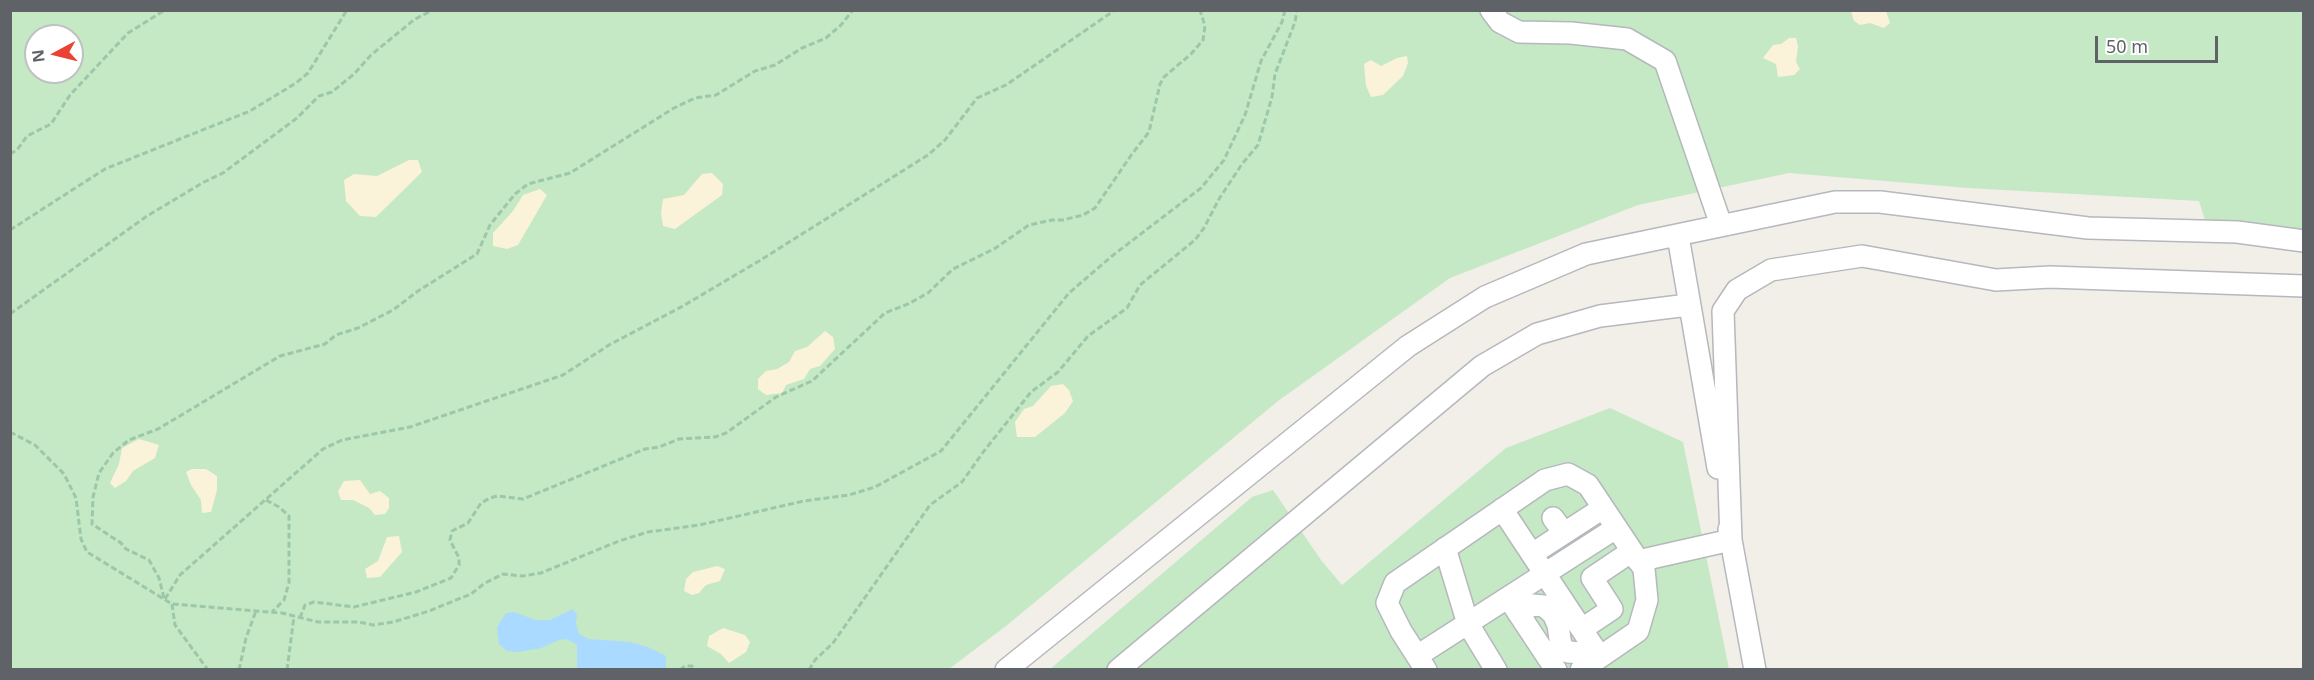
<!DOCTYPE html>
<style>
body{margin:0}
#map{position:relative;width:2314px;height:680px;overflow:hidden;background:#f1efe8;font-family:"Noto Sans",sans-serif}
canvas{display:block}
.frame{position:absolute;inset:0;border:12px solid #5f6368;pointer-events:none}
.north{position:absolute;left:24px;top:24px;width:60px;height:60px;box-sizing:border-box;background:#fff;border:2px solid #bfc1c3;border-radius:50%;rotate:263deg;font-size:16px;font-weight:700;line-height:24px;text-align:center;color:#5f6368}
.north::after{content:'';display:block;margin:auto;width:21px;height:27px;background:#ea4335;clip-path:polygon(50% 0,100% 100%,50% 72%,0 100%)}
.scale{position:absolute;left:2095px;top:36px;width:123px;height:27px;box-sizing:border-box;border:3px solid #5f6368;border-top:0;padding-left:8px;font-size:18px;line-height:21px;white-space:nowrap;color:#5f6368;-webkit-text-stroke:4px #fff;paint-order:stroke}
</style>
<div id="map">
<canvas width="2314" height="680"></canvas>
<div class="frame"></div>
<div class="north">N</div>
<div class="scale">50 m</div>
</div>
<script>
const ctx = document.querySelector('canvas').getContext('2d');
ctx.lineJoin = 'round';
function fill(path, color) {
  ctx.fillStyle = color;
  ctx.fill(path, 'evenodd');
}
function shape(rows) {
  const path = new Path2D();
  for (const r of rows) {
    path.moveTo(r[0], r[1]);
    for (let i = 2; i < r.length; i += 2) path.lineTo(r[i], r[i + 1]);
  }
  return path;
}
function trace(path, color, width, dash) {
  ctx.strokeStyle = color;
  ctx.lineWidth = width;
  ctx.lineCap = dash ? 'butt' : 'round';
  ctx.setLineDash(dash || []);
  ctx.stroke(path);
}
fill(shape([
 [10,11,2303,11,2303,234,2205,220,2199,201,1968,188,1789,173,1638,205,1450,278,1278,401,1006,626,949,669,11,669],
 [36,36,72,36,72,72,36,72],
 [1610,408,1683,442,1729,669,1049,670,1252,497,1273,490,1321,560,1342,585,1506,448]
]), '#c5e8c5');
fill(shape([
 [1851,11,1886,11,1890,23,1884,28,1870,23,1860,25,1854,21],
 [1789,38,1796,38,1798,46,1796,62,1800,69,1794,75,1778,77,1776,64,1763,58,1773,45,1781,44],
 [1407,56,1408,63,1403,76,1383,95,1371,97,1366,86,1364,64,1371,60,1381,66,1397,58],
 [409,160,418,160,422,172,376,217,360,216,346,201,344,180,354,174,377,176],
 [712,173,723,184,722,195,675,229,663,226,661,213,663,199,684,195,702,174],
 [540,189,547,195,518,245,507,249,493,246,493,233,513,211,523,195],
 [825,331,833,337,835,349,820,366,810,369,804,379,786,385,782,393,766,395,758,389,758,379,766,371,777,369,789,362,795,351,807,347],
 [1063,384,1069,390,1073,401,1065,413,1035,437,1017,437,1015,422,1024,409,1033,406,1051,386],
 [139,439,159,445,155,458,133,471,126,481,115,488,110,483,119,464,122,448],
 [192,469,206,469,217,476,217,490,211,512,202,513,201,500,191,485,186,472],
 [360,480,370,494,380,491,389,498,389,508,385,514,375,515,369,508,353,500,341,500,338,491,344,481],
 [399,536,402,552,380,577,367,578,365,569,378,561,387,537],
 [717,566,725,569,720,581,706,585,699,593,692,595,684,591,686,579,693,572],
 [723,628,745,635,750,642,746,652,729,663,721,654,707,646,709,636]
]), '#fbf3d9');
fill(shape([
 [573,609,577,615,576,623,579,634,588,639,630,642,648,647,666,656,666,669,577,669,577,645,567,639,559,640,541,648,518,652,507,651,499,644,497,627,506,613,514,612,536,620,550,620]
]), '#aadaff');
const minor = shape([
 [1491,10,1500,22,1519,32,1571,33,1627,39,1665,61,1721,225],
 [1678,236,1718,468],
 [1502,509,1600,657],
 [1553,518,1564,533],
 [1445,548,1468,624,1496,670],
 [1532,554,1603,508],
 [1638,561,1731,540,1729,529],
 [1511,602,1556,670],
 [1518,613,1533,605,1544,606,1553,614,1558,625,1561,646,1568,652,1582,653,1593,646],
 [1582,629,1612,609,1592,578,1632,551],
 [1417,656,1616,528],
 [1006,670,1408,346,1485,297,1586,254,1835,202,1880,202,2088,228,2237,232,2304,241],
 [1118,670,1482,366,1537,334,1600,316,1688,305],
 [1426,670,1401,631,1387,603,1395,583,1545,480,1568,474,1588,485,1644,569,1647,600,1638,631,1581,670],
 [1755,670,1731,540,1723,311,1737,290,1771,270,1862,256,1996,280,2050,277,2304,286]
]);
trace(minor, '#b5b8bc', 24);
trace(shape([
 [10,154,17,150,27,136,51,124,70,95,128,33,165,10],
 [10,230,105,169,250,111,296,83,308,73,347,10],
 [10,314,147,216,204,182,223,173,297,118,319,96,332,92,354,74,371,55,415,19,433,10],
 [10,432,35,445,64,474,76,498,81,539,87,552,172,604,282,613,318,622,359,622,373,625,393,622,429,611,471,594,485,583,503,574,522,576,541,573,619,541,648,532,699,525,804,501,849,495,875,487,941,451,1069,293,1112,256,1201,188,1224,160,1245,115,1261,61,1282,22,1285,10],
 [266,500,279,507,289,516,289,583,284,600,272,612],
 [164,598,159,578,149,560,126,549,121,543,92,524,93,497,99,473,113,453,129,440,158,429,280,356,325,344,336,335,358,328,393,310,418,291,477,254,490,225,515,194,528,184,570,173,674,108,695,98,716,95,755,71,775,65,802,48,826,38,841,25,853,10],
 [165,599,180,575,323,449,342,440,410,427,563,375,609,345,683,306,759,261,928,155,945,140,977,98,1006,85,1115,10],
 [172,604,175,625,208,670],
 [300,618,305,605,314,602,354,607,416,592,451,578,459,565,459,558,450,540,452,531,468,523,481,503,490,498,497,496,523,499,645,449,659,447,679,439,715,437,726,433,776,397,812,381,885,313,908,304,928,293,953,269,994,249,1029,225,1052,220,1063,220,1083,215,1095,208,1132,154,1149,132,1160,84,1164,77,1191,54,1203,40,1205,26,1200,10],
 [239,670,246,638,256,611],
 [287,670,294,616],
 [680,670,685,666,692,666,696,670],
 [809,670,815,660,833,643,930,505,962,482,984,451,1031,392,1058,372,1088,336,1127,308,1140,285,1195,240,1204,228,1219,199,1242,164,1258,145,1272,97,1275,74,1295,22,1297,10]
]), '#9cc7a9', 3, [6, 3]);
trace(minor, '#fff', 21);
</script>
